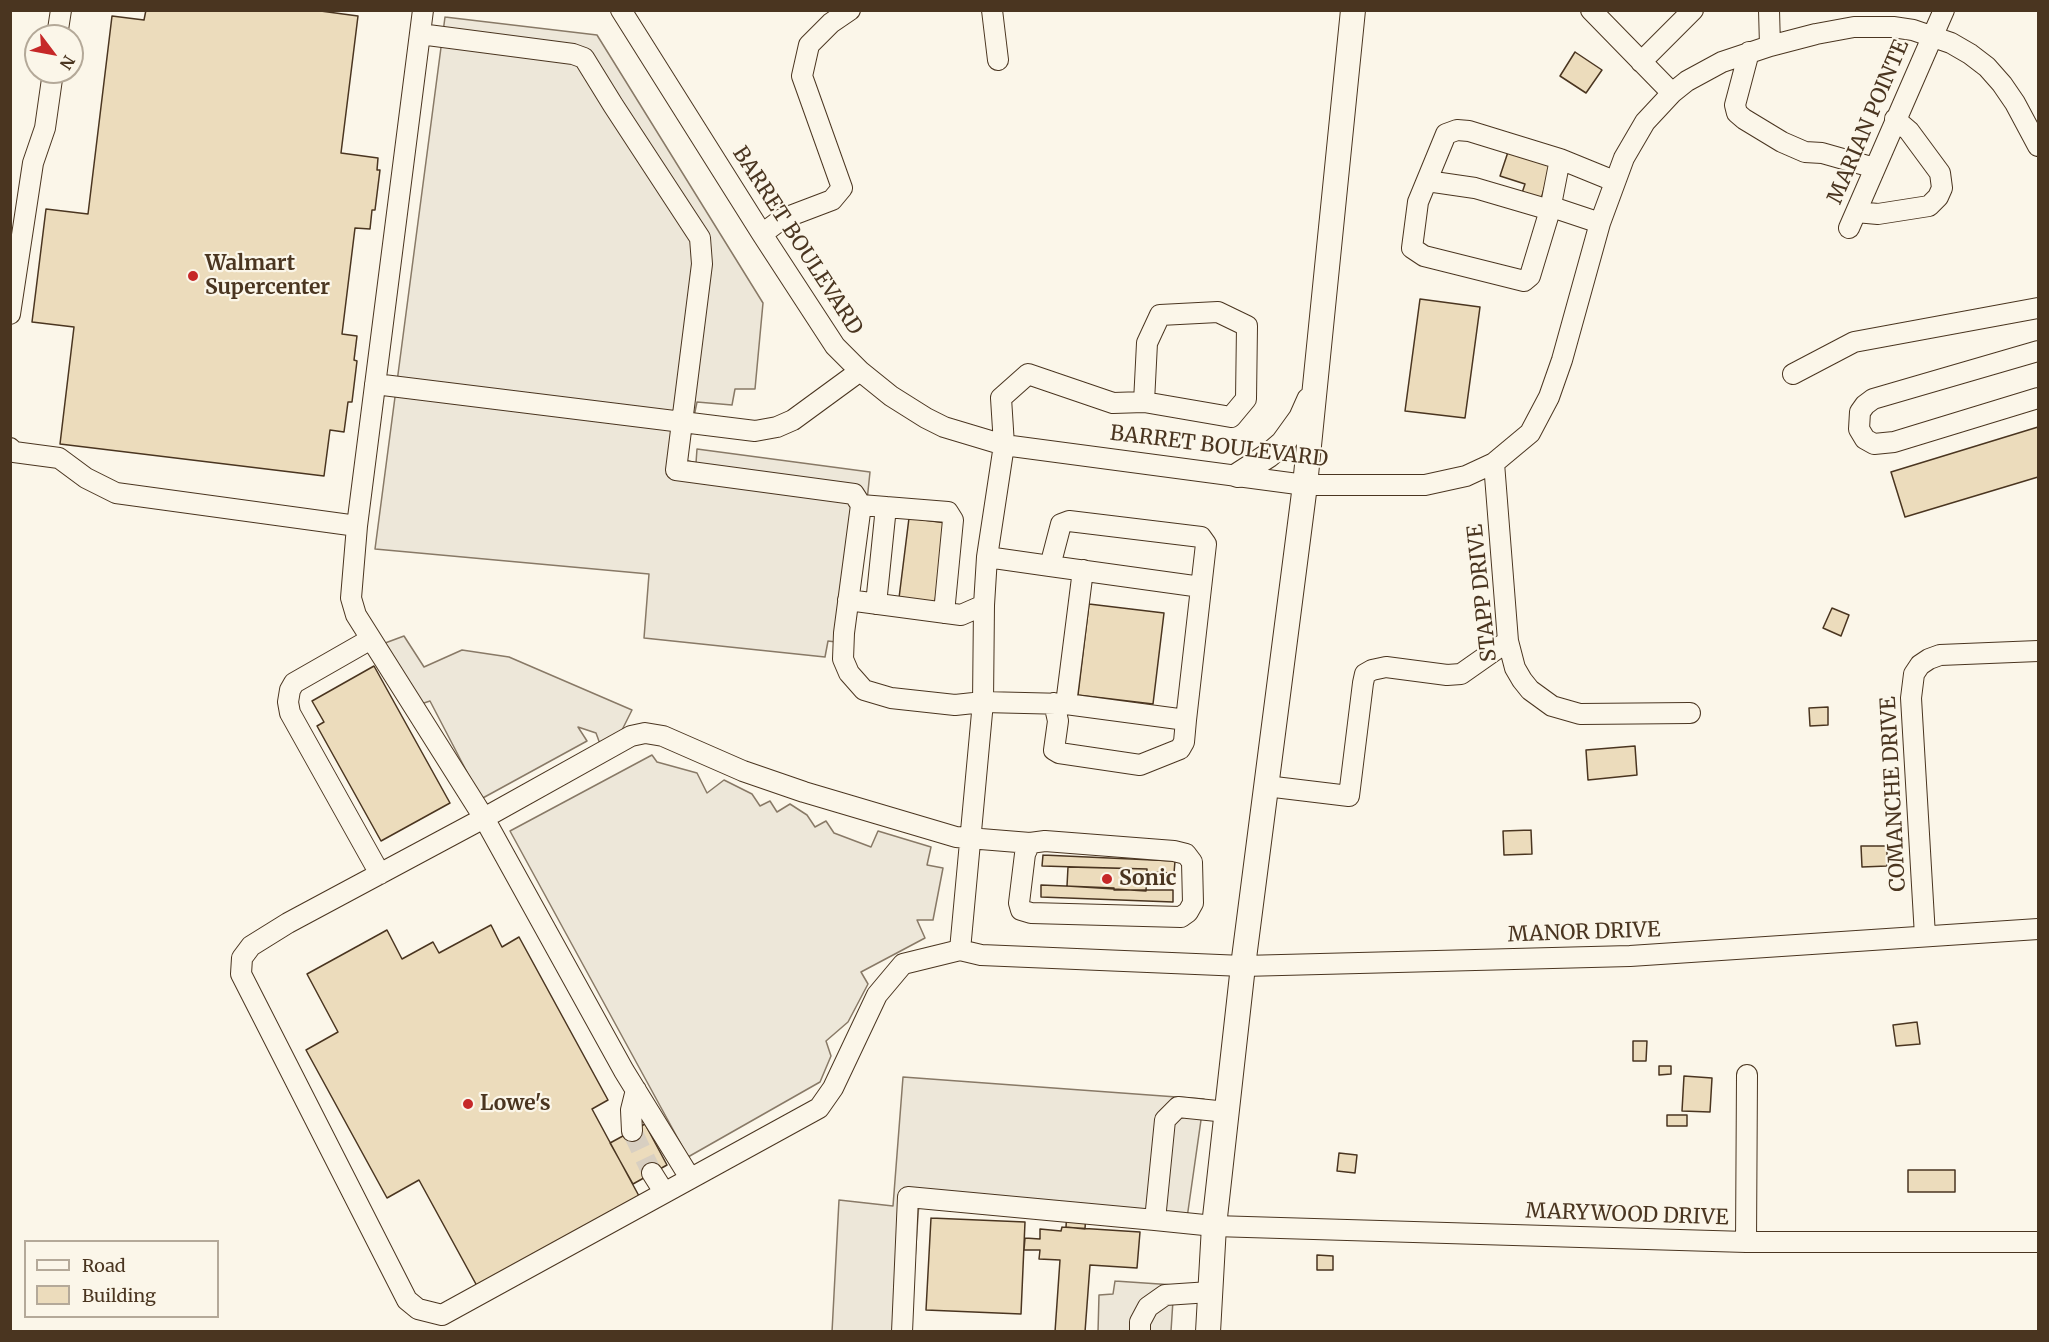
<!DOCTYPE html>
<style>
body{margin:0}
#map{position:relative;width:2049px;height:1342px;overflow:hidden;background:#fbf6e9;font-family:Merriweather,serif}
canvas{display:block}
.frame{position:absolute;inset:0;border:12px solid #4a3520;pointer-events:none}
.legend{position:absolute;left:24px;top:1240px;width:195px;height:78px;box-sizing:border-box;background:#fbf6e9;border:2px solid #b4a999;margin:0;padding:8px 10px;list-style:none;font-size:18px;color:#4a3520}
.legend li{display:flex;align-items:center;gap:12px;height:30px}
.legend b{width:30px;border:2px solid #b4a999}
.north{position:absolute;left:24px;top:24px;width:60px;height:60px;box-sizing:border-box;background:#fbf6e9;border:2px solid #b4a999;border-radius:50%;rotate:122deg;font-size:16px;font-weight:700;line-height:24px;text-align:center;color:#4a3520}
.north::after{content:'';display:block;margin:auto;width:21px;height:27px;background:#c62828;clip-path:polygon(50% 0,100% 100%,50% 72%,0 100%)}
</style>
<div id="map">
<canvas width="2049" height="1342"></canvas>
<div class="frame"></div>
<ul class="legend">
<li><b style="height:8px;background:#fbf6e9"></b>Road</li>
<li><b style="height:16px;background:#ecdcbc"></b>Building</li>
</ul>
<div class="north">N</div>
</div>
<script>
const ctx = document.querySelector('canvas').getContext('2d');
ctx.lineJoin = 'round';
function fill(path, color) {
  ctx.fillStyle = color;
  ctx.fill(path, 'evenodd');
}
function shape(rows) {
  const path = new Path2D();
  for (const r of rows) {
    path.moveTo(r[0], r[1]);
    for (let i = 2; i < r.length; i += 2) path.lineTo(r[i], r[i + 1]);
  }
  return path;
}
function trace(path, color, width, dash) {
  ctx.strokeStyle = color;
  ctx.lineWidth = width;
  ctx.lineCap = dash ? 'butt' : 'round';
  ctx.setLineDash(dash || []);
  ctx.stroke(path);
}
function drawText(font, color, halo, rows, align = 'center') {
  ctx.font = font + ' Merriweather,serif';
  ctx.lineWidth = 4.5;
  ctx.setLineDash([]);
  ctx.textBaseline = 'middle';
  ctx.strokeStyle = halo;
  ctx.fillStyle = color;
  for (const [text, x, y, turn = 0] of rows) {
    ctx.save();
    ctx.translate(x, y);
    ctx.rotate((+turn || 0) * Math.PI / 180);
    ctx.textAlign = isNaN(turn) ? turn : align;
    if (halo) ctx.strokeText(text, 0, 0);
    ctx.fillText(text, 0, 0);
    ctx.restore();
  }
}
const parking = shape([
 [445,17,597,35,763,303,755,389,735,389,732,405,697,402,685,460,696,463,697,449,870,472,852,644,828,641,825,657,644,638,649,574,375,549,445,17],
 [404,636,424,667,462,650,509,657,632,710,619,736,600,744,596,733,578,727,587,741,481,799,430,701,406,709,369,649,404,636],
 [652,755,657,762,697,773,707,793,724,780,752,794,760,806,770,801,777,812,790,804,807,815,815,827,826,821,834,833,871,847,878,831,931,847,927,865,943,868,933,920,917,920,925,938,861,972,868,984,848,1022,826,1041,831,1056,820,1082,688,1157,510,831,652,755],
 [903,1077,1204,1099,1186,1225,919,1202,910,1331,832,1332,839,1200,893,1206,903,1077],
 [1115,1281,1174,1285,1171,1331,1098,1332,1099,1295,1113,1294,1115,1281]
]);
fill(parking, '#ede7d9');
trace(parking, '#887966', 1.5);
const building = shape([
 [146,10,313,10,358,16,341,153,378,158,377,170,380,170,375,210,372,210,370,229,355,228,342,334,357,336,354,360,357,361,352,402,348,402,344,432,330,430,324,476,60,444,74,327,32,322,46,209,88,214,112,16,144,20,146,10],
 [1575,52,1602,70,1586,93,1560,76,1575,52],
 [1509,149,1552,163,1541,199,1522,193,1525,184,1500,176,1509,149],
 [1420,299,1480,307,1465,418,1405,411,1420,299],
 [2038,427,2038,477,1905,517,1891,472,2038,427],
 [909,518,946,523,935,602,899,598,909,518],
 [1089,604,1164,613,1153,704,1078,695,1089,604],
 [1832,608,1849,615,1841,636,1823,628,1832,608],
 [374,666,450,803,381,841,317,726,324,722,312,701,374,666],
 [1828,707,1828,725,1810,726,1809,708,1828,707],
 [1635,746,1637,775,1588,780,1586,750,1635,746],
 [1531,830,1532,854,1504,855,1503,831,1531,830],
 [1861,846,1887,846,1887,866,1862,867,1861,846],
 [1043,855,1175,861,1174,873,1147,872,1147,869,1042,866,1043,855],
 [1068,867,1147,869,1146,891,1067,886,1068,867],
 [1041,885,1114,888,1114,890,1173,890,1173,902,1041,897,1041,885],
 [491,925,502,947,519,937,608,1100,592,1109,639,1196,477,1286,419,1180,387,1198,306,1050,338,1032,307,974,387,930,402,959,433,942,439,953,491,925],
 [1917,1022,1920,1044,1896,1046,1893,1025,1917,1022],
 [1633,1041,1647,1041,1646,1061,1633,1061,1633,1041],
 [1659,1066,1671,1066,1671,1074,1659,1075,1659,1066],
 [1684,1076,1712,1078,1710,1112,1682,1111,1684,1076],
 [1667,1115,1687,1115,1687,1126,1667,1126,1667,1115],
 [645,1124,667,1165,633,1184,610,1143,645,1124],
 [1339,1153,1357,1155,1355,1173,1337,1171,1339,1153],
 [1908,1170,1955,1170,1955,1192,1908,1192,1908,1170],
 [1067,1210,1086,1212,1085,1229,1066,1227,1067,1210],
 [931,1218,1025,1222,1021,1314,926,1310,931,1218],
 [1062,1227,1140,1232,1137,1268,1090,1265,1085,1332,1055,1332,1060,1260,1039,1259,1040,1250,1024,1250,1025,1238,1040,1239,1040,1229,1061,1231,1062,1227],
 [1317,1255,1333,1256,1333,1270,1317,1270,1317,1255]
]);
fill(building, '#ecdcbc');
trace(building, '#4a3520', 1.5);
trace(shape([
 [632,1131,652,1173]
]), '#d8cfc1', 20, [20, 10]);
const minor = shape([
 [423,10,357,526,351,598,356,615,484,818,624,1071,690,1178],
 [621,10,762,234,835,346,860,371,891,396,926,418,944,427,1004,445,1305,485,1425,485,1466,476,1494,463,1530,433,1549,397,1562,360,1600,223,1624,158,1645,122,1672,93,1687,81,1722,62,1770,46,1816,34,1854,27,1893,27,1913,30,1951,43,1970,54,1987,67,2002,84,2015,103,2038,146],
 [992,10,998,60],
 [1591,10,1672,93],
 [1769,10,1770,46],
 [420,34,573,54,584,58,613,105,700,238,702,264,676,470,854,494,861,505,844,633,843,659,849,673,864,690,891,698,955,705,983,702,1066,704,1186,720,1206,544,1201,537,1069,521,1061,524,1050,566,987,557],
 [57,36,61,10],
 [1749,52,1735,105,1737,113,1744,119,1782,142,1805,152,1822,153,1875,168],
 [1641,62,1693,10],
 [1427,181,1475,188,1550,210,1560,159],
 [1856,212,1878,214,1929,206,1938,197,1942,188,1940,173,1909,131,1895,119],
 [1600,223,1555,208,1550,210,1530,276,1524,281,1424,256,1412,248,1418,202,1446,134,1457,130,1469,131,1560,159,1614,181],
 [1849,228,1944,10],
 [762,234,782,219,832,200,842,188,802,76,809,45,831,23,850,10],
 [10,314,33,163,45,128,53,72],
 [2038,351,1873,399,1865,405,1860,412,1859,429,1865,439,1874,444,1894,442,2038,398],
 [1793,374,1854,342,2038,308],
 [375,384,755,431,777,427,793,420,860,371],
 [1144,402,1147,343,1160,315,1218,312,1247,326,1246,399,1231,417,1144,402,1113,403,1028,374,1001,398,1004,445,987,557,984,605,983,702,960,950,981,955,1243,966,1630,956,2038,929],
 [10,448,14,452,59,458,86,478,116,493,357,526],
 [1494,463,1508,641,1515,668,1522,680,1530,690,1552,706,1580,714,1690,713],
 [861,505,948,512,953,520,944,613],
 [1050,566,1201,587],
 [848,600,961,615,984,605],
 [876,604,886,507],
 [371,639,294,683,290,690,288,702,290,713,380,874],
 [1054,703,1058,721,1054,750,1059,753,1140,765,1180,749,1184,742,1186,720],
 [1066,704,1083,570],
 [1266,786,1349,796,1363,683,1365,674,1372,670,1386,667,1447,675,1461,674,1508,641],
 [1045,841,1174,851,1186,854,1192,862,1193,903,1188,912,1181,917,1031,913,1021,910,1019,903,1025,854,1030,843,1045,841],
 [1925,936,1911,698,1914,674,1920,665,1929,659,1940,655,2038,651],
 [960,950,903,964,877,995,833,1088,819,1108,442,1315,418,1309,407,1300,241,974,242,958,251,946,288,923,484,818,631,736,645,733,663,736,743,771,804,792,956,837,1030,843],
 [1227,1112,1178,1107,1165,1120,1155,1220,1214,1226,1746,1242,2038,1242],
 [632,1131,631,1110,636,1090],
 [652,1173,664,1192],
 [1746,1242,1747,1075],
 [902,1332,908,1197,1155,1220],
 [1140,1332,1140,1322,1148,1307,1165,1295,1210,1292]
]);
const major = shape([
 [1238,475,1269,455,1283,443,1301,418,1309,400],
 [1208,1332,1214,1226,1243,966,1305,485,1353,10]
]);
trace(minor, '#4a3520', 22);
trace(major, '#4a3520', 26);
trace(minor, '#fbf6e9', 20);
trace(major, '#fbf6e9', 24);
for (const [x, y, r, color] of [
 [193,276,6,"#c62828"],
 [1107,879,6,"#c62828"],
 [468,1104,6,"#c62828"]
]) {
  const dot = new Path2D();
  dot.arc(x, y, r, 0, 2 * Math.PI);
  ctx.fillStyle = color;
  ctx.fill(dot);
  trace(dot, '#fbf6e9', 2);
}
drawText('21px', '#4a3520', '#fbf6e9', [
 ["MARIAN POINTE",1869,122,-67],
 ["BARRET BOULEVARD",797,241,57],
 ["BARRET BOULEVARD",1219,447,7],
 ["STAPP DRIVE",1483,593,-96],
 ["COMANCHE DRIVE",1894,794,-93],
 ["MANOR DRIVE",1584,933,-2],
 ["MARYWOOD DRIVE",1627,1215,2]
]);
drawText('bold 21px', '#4a3520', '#fbf6e9', [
 ["Walmart",205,264],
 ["Supercenter",205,288],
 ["Sonic",1119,879],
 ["Lowe's",480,1104]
], 'left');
</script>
